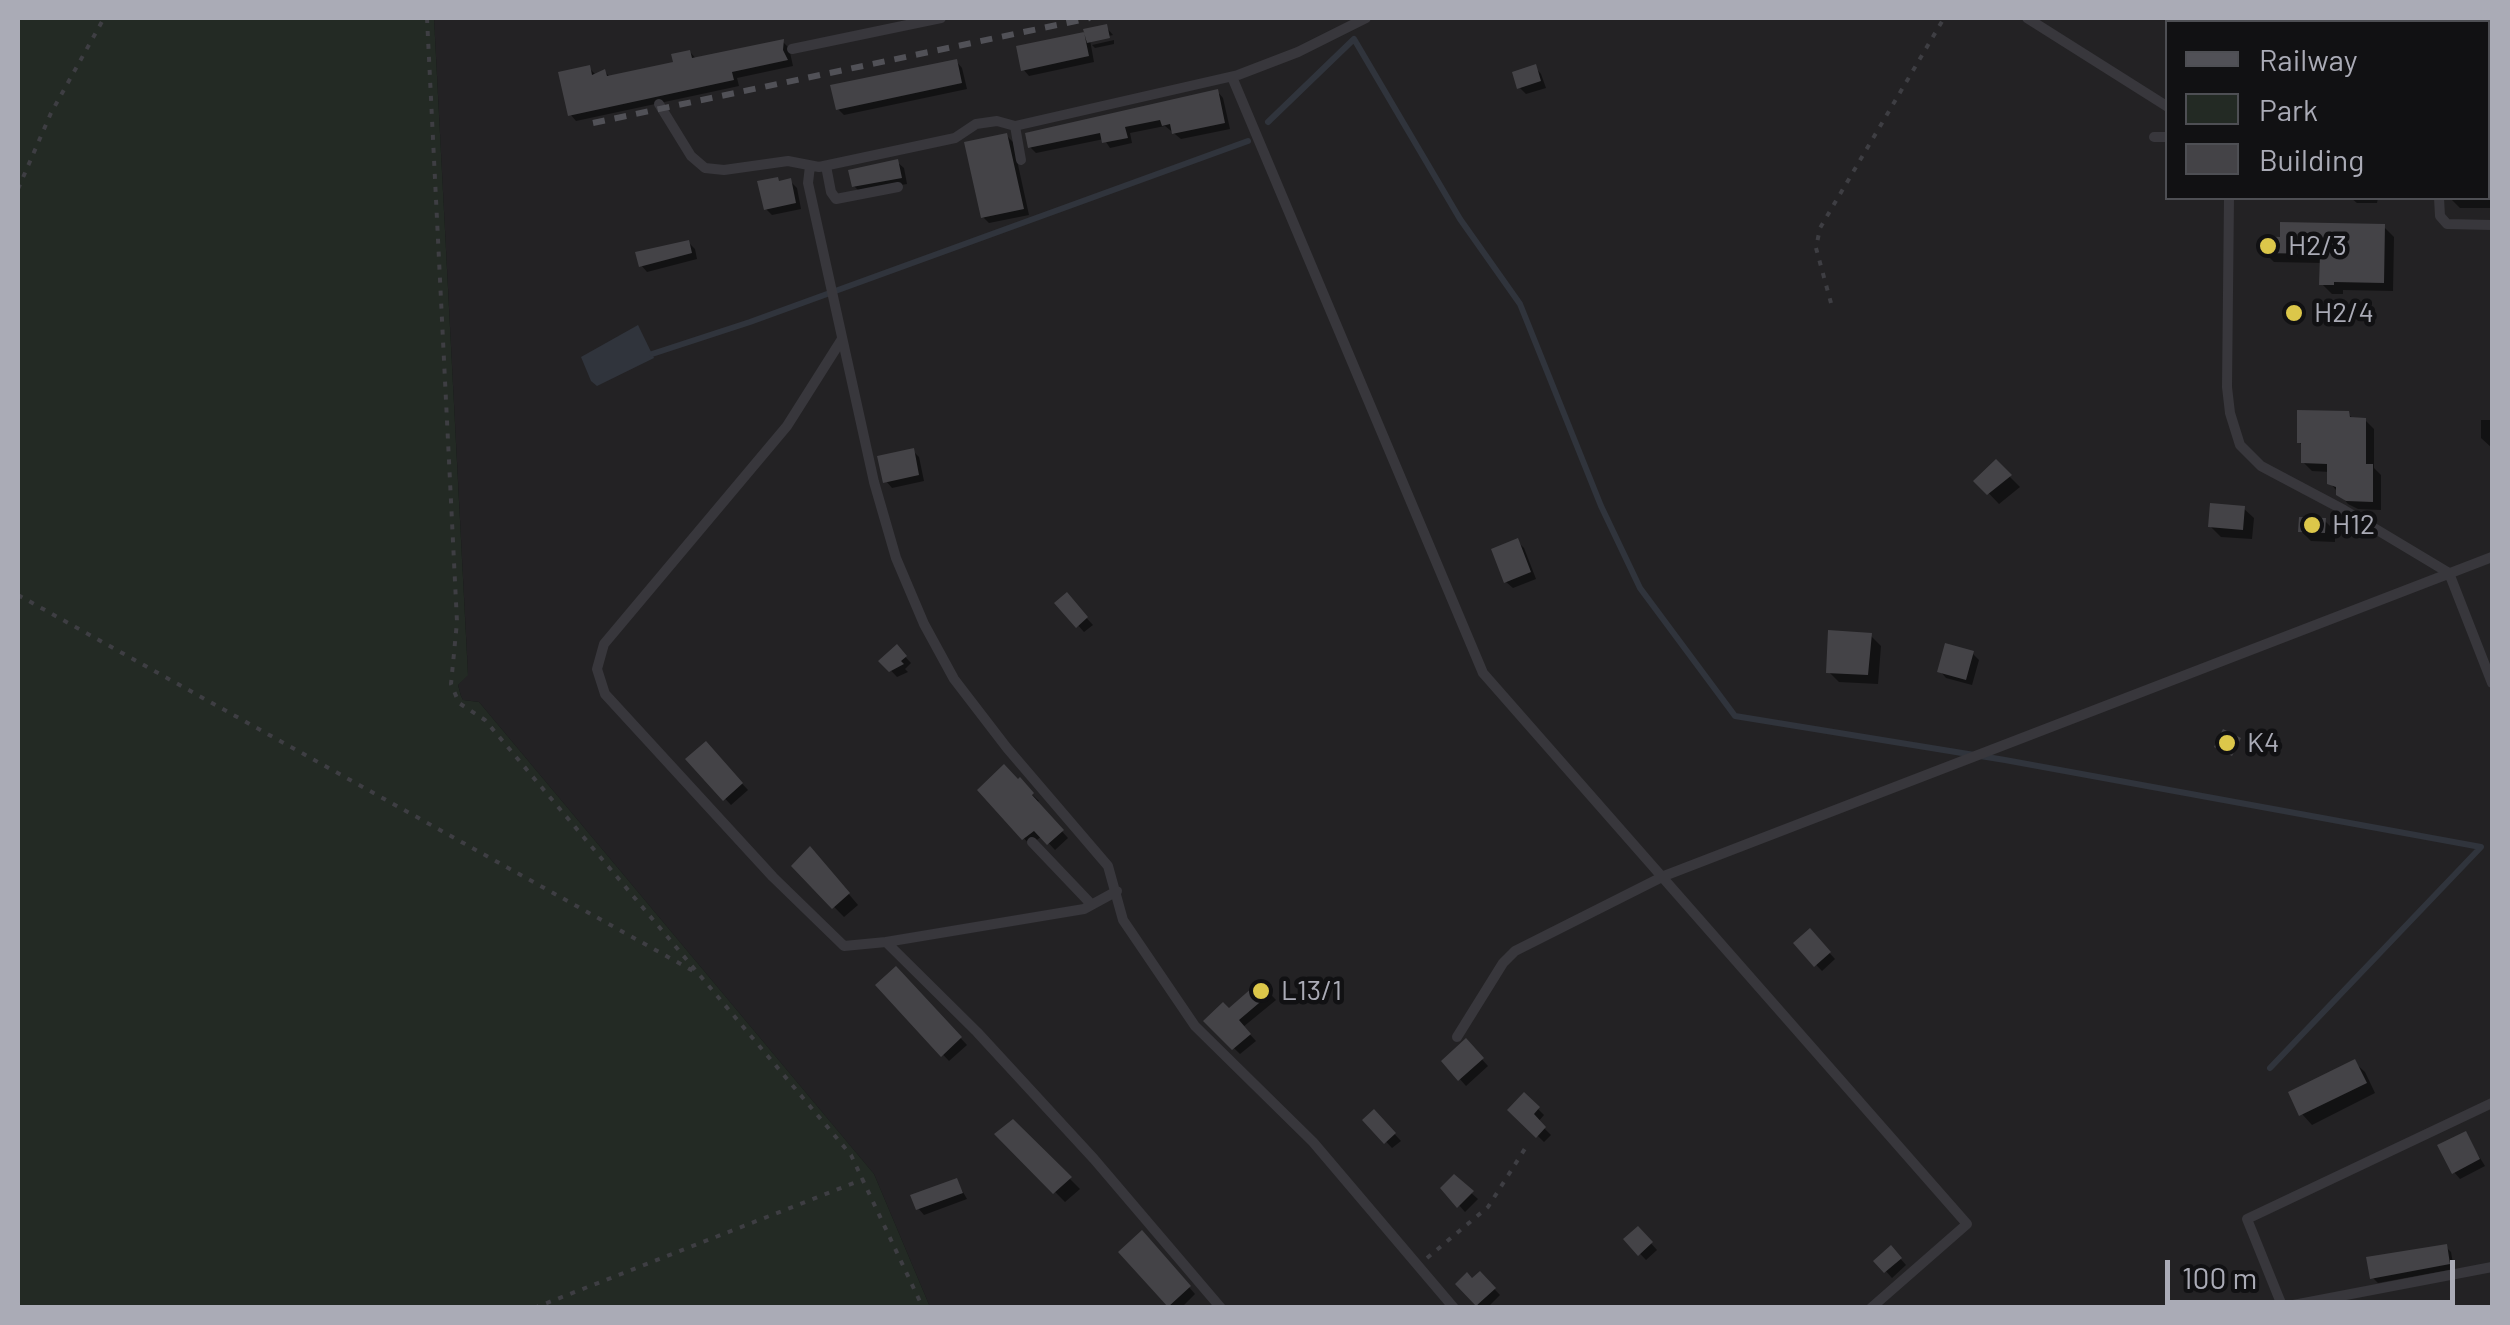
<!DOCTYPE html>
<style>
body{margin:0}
#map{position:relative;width:2510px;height:1325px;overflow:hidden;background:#161618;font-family:Barlow,sans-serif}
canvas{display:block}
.frame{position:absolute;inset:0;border:20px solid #aaabb6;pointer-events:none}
.legend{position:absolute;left:2165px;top:20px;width:325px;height:180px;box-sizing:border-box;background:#111113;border:2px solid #4e4f54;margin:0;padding:12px 18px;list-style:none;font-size:30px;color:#aaabb6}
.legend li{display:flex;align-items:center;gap:20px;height:50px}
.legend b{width:50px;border:2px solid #4e4f54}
.scale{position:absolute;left:2165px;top:1260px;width:290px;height:45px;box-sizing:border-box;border:5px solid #aaabb6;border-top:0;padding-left:12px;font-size:30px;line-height:35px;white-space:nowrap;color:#aaabb6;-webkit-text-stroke:8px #111113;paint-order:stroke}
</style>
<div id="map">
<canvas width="2510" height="1325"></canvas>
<div class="frame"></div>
<ul class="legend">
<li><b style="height:12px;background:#515157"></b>Railway</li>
<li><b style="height:28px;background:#232a24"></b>Park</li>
<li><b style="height:28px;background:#444347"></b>Building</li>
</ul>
<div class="scale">100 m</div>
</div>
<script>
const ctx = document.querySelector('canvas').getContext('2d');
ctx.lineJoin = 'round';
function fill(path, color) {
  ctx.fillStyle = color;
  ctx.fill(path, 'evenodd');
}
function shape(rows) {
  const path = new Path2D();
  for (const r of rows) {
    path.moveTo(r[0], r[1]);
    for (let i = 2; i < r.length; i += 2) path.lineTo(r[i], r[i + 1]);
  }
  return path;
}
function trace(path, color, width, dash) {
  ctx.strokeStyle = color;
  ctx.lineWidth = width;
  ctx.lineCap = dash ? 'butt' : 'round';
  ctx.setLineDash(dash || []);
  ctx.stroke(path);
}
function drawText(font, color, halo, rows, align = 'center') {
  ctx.font = font + ' Barlow,sans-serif';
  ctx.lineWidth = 9;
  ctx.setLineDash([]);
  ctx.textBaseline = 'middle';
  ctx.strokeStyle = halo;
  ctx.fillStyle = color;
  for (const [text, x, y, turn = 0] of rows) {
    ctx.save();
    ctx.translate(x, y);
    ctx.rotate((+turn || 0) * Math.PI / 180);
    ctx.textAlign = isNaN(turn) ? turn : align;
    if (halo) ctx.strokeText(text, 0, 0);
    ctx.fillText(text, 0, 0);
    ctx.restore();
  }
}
fill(shape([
 [434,18,2492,18,2492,1307,930,1307,874,1174,479,702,463,700,461,696,458,685,468,674],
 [2168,22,2488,22,2488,198,2168,198]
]), '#232224');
fill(shape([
 [18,18,434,18,468,675,458,685,461,696,463,700,479,702,874,1174,930,1307,18,1307]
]), '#232a24');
fill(shape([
 [638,325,654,358,597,386,591,381,581,357]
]), '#30343c');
fill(shape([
 [1106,27,1113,35,1090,40,1094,62,1029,76,1023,69,1083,34,1089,40],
 [1114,40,1114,44,1095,48,1092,45],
 [783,42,789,48,793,66,737,78,739,86,576,121,570,114,589,68,596,75,605,72,611,78,676,64,690,52,697,60],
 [956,61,962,68,967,89,844,115,838,109],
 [1535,67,1541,74,1546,88,1526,94,1520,88],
 [1217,91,1223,98,1230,129,1181,139,1165,126,1130,133,1132,143,1110,148,1104,139,1036,153,1030,147],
 [1007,136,1013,142,1029,215,989,223,983,217],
 [2488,161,2492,161,2492,208,2460,208,2450,198,2488,198],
 [897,162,904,168,907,184,860,192,854,186],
 [790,181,797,188,801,209,772,215,766,209,781,183],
 [2351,198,2378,198,2377,203,2357,203],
 [2384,227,2394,237,2393,291,2343,290,2343,294,2332,294,2322,284,2322,263,2274,262,2264,252],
 [688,242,695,249,697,259,647,272,641,265],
 [2348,414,2355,420,2365,420,2374,429,2374,468,2381,475,2381,510,2358,509,2348,504,2330,483,2330,472,2312,471,2303,462,2303,446,2299,442],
 [2481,420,2492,420,2492,448,2481,438],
 [913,451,919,457,924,481,892,488,886,481],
 [1996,463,2020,487,1999,504,1977,481],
 [2243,508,2254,518,2252,539,2221,537,2210,526],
 [2325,521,2335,531,2335,542,2311,541,2301,531],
 [1517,541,1524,548,1536,579,1513,588,1506,582],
 [1066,596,1093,625,1084,632,1058,603],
 [1871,636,1881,646,1878,684,1839,682,1829,672],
 [897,648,911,663,905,669,908,672,897,677,882,661],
 [1973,654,1979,660,1972,685,1946,678,1940,671],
 [706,745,748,790,731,805,689,760],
 [1004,768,1039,801,1036,803,1068,838,1055,850,1042,836,1030,845,981,790],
 [820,860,858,905,844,917,794,866],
 [1810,932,1835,959,1822,971,1796,944],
 [896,969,967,1045,949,1061,878,986],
 [1261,984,1276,1000,1243,1027,1256,1041,1240,1054,1206,1021,1229,1012],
 [1466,1042,1488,1066,1466,1086,1444,1061],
 [2354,1062,2365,1072,2375,1093,2312,1125,2302,1114],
 [1524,1095,1544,1115,1538,1122,1551,1135,1544,1142,1511,1110],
 [1374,1112,1401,1141,1392,1148,1366,1120],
 [1013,1122,1080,1189,1065,1202,998,1134],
 [2465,1134,2485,1166,2460,1179,2454,1172],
 [1454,1178,1478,1199,1465,1212,1444,1188],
 [956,1180,967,1199,924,1215,918,1208],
 [1638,1229,1657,1250,1646,1260,1626,1239],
 [1148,1240,1195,1294,1181,1308,1172,1308,1122,1252],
 [2446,1247,2451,1252,2454,1269,2378,1283,2373,1278],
 [1891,1248,1906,1265,1892,1278,1877,1261],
 [1480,1274,1500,1295,1487,1308,1481,1308,1458,1284,1472,1281]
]), '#0007');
trace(shape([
 [1268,122,1354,39,1460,219,1520,304,1601,506,1640,588,1735,716,2005,760,2481,847,2270,1068],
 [652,354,750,322,1248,141]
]), '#30343c', 6);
fill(shape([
 [1107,24,1110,38,1087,43,1083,29],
 [1084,32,1089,56,1021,71,1016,46],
 [784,39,783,50,788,60,732,72,734,80,568,116,558,72,590,65,592,75,605,69,607,76,673,62,671,54,690,50,692,58],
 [957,59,962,83,836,110,830,85],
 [1536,64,1541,81,1517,89,1512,72],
 [1218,89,1225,123,1172,134,1170,124,1162,126,1160,120,1125,127,1128,138,1102,143,1100,133,1028,148,1025,133],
 [1007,133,1024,209,981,218,964,142],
 [898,159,902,178,852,187,848,170],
 [778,177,779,181,791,178,796,203,764,210,757,181],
 [2280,222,2385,224,2384,283,2334,282,2334,285,2319,285,2320,254,2262,253,2262,236,2280,237],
 [689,240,692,253,639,267,635,252],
 [2297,410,2349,411,2350,417,2366,418,2366,464,2373,464,2373,502,2346,501,2336,495,2336,487,2327,484,2327,464,2301,463,2301,443,2297,443],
 [914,448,919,475,883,483,877,456],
 [1996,459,2012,475,1987,495,1973,481],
 [2210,503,2245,506,2243,530,2208,527],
 [2299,517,2326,518,2325,533,2298,532],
 [1518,538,1531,572,1504,583,1491,549],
 [1067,592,1088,617,1076,628,1054,603],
 [1828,630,1872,633,1868,675,1826,673],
 [1945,643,1974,651,1966,680,1937,672],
 [897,644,907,656,901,661,904,664,889,672,878,661],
 [2223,729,2241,738,2232,756,2214,747],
 [706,741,743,783,723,801,685,759],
 [1004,764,1018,779,1020,777,1034,793,1032,795,1064,830,1047,845,1034,831,1022,840,977,790],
 [810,846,850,893,832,909,791,866],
 [1810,928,1831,952,1814,967,1793,943],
 [896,966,962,1037,941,1057,875,985],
 [1261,980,1272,992,1239,1020,1251,1034,1232,1050,1203,1021,1223,1002,1229,1008],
 [1466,1038,1484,1058,1458,1081,1441,1061],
 [2355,1059,2367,1083,2299,1116,2288,1092],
 [1524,1092,1540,1107,1534,1114,1546,1127,1536,1138,1507,1110],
 [1374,1109,1396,1133,1384,1144,1362,1120],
 [1013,1119,1072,1177,1053,1194,994,1134],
 [2466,1131,2480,1159,2452,1174,2437,1145],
 [1454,1174,1474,1191,1457,1208,1440,1188],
 [957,1178,963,1193,916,1210,910,1195],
 [1638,1226,1653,1242,1638,1256,1623,1239],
 [1142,1230,1191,1286,1168,1307,1118,1252],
 [2447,1244,2450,1264,2370,1279,2366,1257],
 [1891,1245,1902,1258,1884,1273,1873,1261],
 [1480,1271,1496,1288,1476,1306,1455,1284,1467,1272,1472,1278]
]), '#444347');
trace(shape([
 [427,18,457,622,451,684,459,703,485,720,851,1155,923,1308],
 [18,189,51,113,104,18],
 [1831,303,1816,248,1820,228,1944,18],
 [18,595,695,972],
 [1427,1258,1488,1207,1526,1147],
 [534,1308,864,1179]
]), '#3e3e43', 4, [5, 8]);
trace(shape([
 [2027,18,2168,107],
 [2247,18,2248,22],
 [2440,22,2440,18],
 [792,49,941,18],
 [1232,77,1483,673,1967,1224,1871,1308],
 [659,104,691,156,705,168,724,170,788,161,819,167,955,138,976,124,997,121,1015,126,1238,75,1298,52,1366,18],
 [1015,126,1021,160],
 [2154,137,2168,137],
 [810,166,808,183,874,482,896,558,924,624,954,679,1007,748,1108,866,1123,920,1195,1026,1313,1142,1454,1308],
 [826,166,831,192,836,199,898,187],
 [2229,198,2227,387,2230,413,2240,445,2261,466,2344,510,2449,573,2492,683],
 [2439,198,2440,216,2447,224,2492,225],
 [842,339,787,426,604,644,597,669,605,694,773,877,844,946,886,942,977,1032,1094,1159,1221,1308],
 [1032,842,1092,905],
 [886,942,1084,909,1117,891],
 [1457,1037,1503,963,1515,951,1664,876,2492,557],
 [2283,1307,2492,1267],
 [2283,1308,2247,1219,2492,1103]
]), '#38373c', 10);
trace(shape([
 [593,123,1090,18]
]), '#515157', 6, [12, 10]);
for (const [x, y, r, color] of [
 [2268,246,10,"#dcc74a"],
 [2294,313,10,"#dcc74a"],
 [2312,525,10,"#dcc74a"],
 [2227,743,10,"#dcc74a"],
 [1261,991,10,"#dcc74a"]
]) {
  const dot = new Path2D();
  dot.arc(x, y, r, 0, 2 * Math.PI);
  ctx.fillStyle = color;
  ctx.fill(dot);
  trace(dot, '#111113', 4);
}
drawText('28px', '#aaabb6', '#111113', [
 ["H2/3",2288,246],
 ["H2/4",2314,313],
 ["H12",2332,525],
 ["K4",2247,743],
 ["L13/1",1281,991]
], 'left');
</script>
